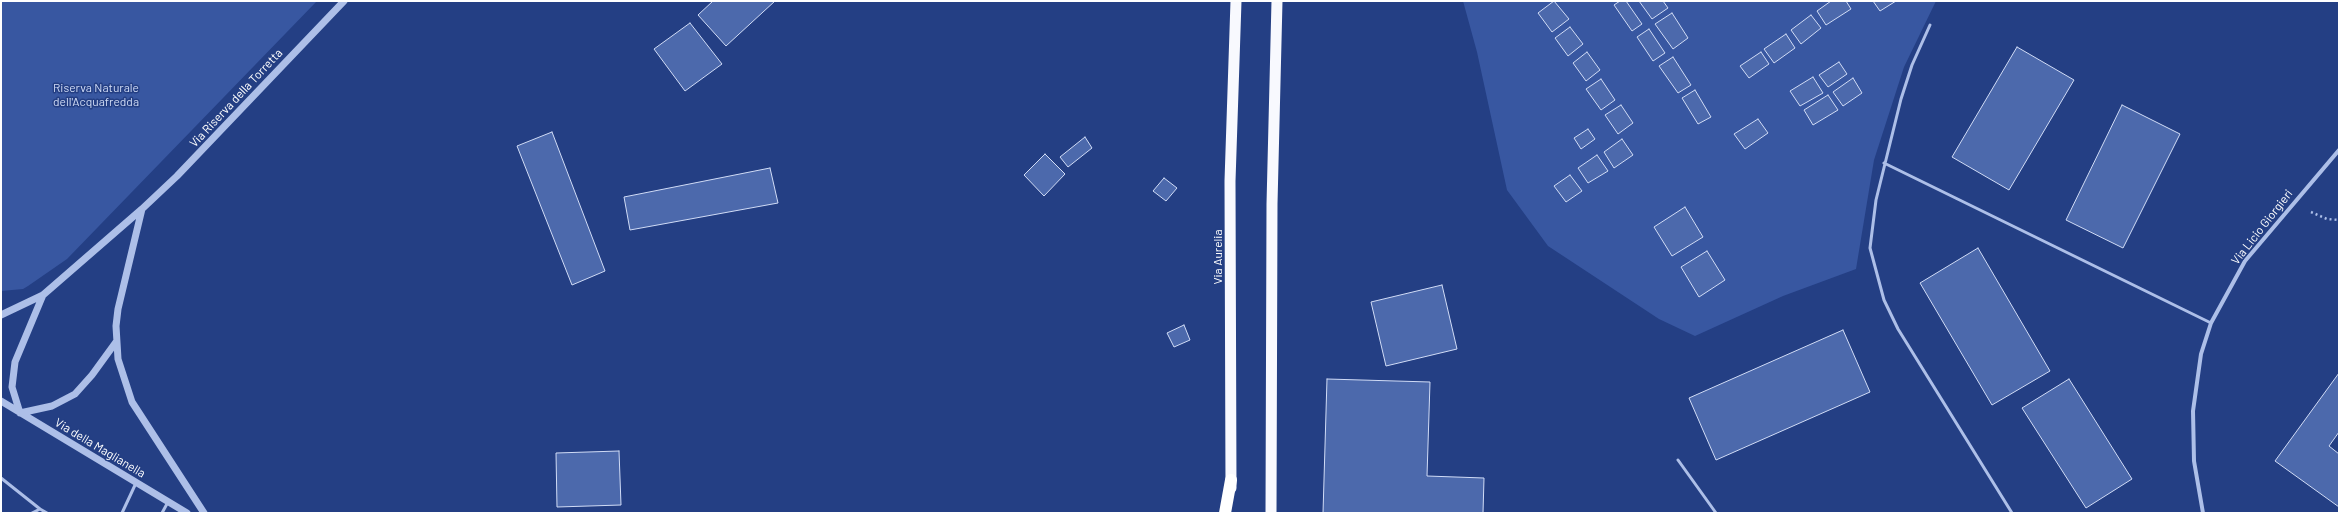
<!DOCTYPE html>
<style>
body{margin:0}
#map{position:relative;width:2340px;height:514px;overflow:hidden;background:#243f84;font-family:Barlow,sans-serif}
canvas{display:block}
.frame{position:absolute;inset:0;border:2px solid #fff;pointer-events:none}
</style>
<div id="map">
<canvas width="2340" height="514"></canvas>
<div class="frame"></div>
</div>
<script>
const ctx = document.querySelector('canvas').getContext('2d');
ctx.lineJoin = 'round';
function fill(path, color) {
  ctx.fillStyle = color;
  ctx.fill(path, 'evenodd');
}
function shape(rows) {
  const path = new Path2D();
  for (const r of rows) {
    path.moveTo(r[0], r[1]);
    for (let i = 2; i < r.length; i += 2) path.lineTo(r[i], r[i + 1]);
  }
  return path;
}
function trace(path, color, width, dash) {
  ctx.strokeStyle = color;
  ctx.lineWidth = width;
  ctx.lineCap = dash ? 'butt' : 'round';
  ctx.setLineDash(dash || []);
  ctx.stroke(path);
}
function drawText(font, color, halo, rows, align = 'center') {
  ctx.font = font + ' Barlow,sans-serif';
  ctx.lineWidth = 3;
  ctx.setLineDash([]);
  ctx.textBaseline = 'middle';
  ctx.strokeStyle = halo;
  ctx.fillStyle = color;
  for (const [text, x, y, turn = 0] of rows) {
    ctx.save();
    ctx.translate(x, y);
    ctx.rotate((+turn || 0) * Math.PI / 180);
    ctx.textAlign = isNaN(turn) ? turn : align;
    if (halo) ctx.strokeText(text, 0, 0);
    ctx.fillText(text, 0, 0);
    ctx.restore();
  }
}
fill(shape([
 [1,1,317,1,67,259,28,286,23,289,1,291],
 [1463,1,1936,1,1904,67,1874,160,1856,269,1783,296,1695,336,1659,319,1548,246,1507,190,1477,52]
]), '#3857a1');
const building = shape([
 [713,1,775,1,726,46,698,15,713,1],
 [1554,1,1569,19,1552,32,1538,13,1554,1],
 [1620,1,1626,1,1642,24,1632,31,1614,5,1620,1],
 [1639,1,1663,1,1668,8,1652,19,1639,1],
 [1831,1,1846,1,1851,9,1826,25,1817,11,1831,1],
 [1873,1,1896,1,1880,11,1873,1],
 [1672,13,1688,38,1673,49,1655,24,1672,13],
 [1811,15,1821,28,1801,44,1791,30,1811,15],
 [690,23,722,64,685,91,654,49,690,23],
 [1570,27,1583,44,1568,56,1555,38,1570,27],
 [1649,29,1665,53,1653,61,1637,37,1649,29],
 [1786,34,1795,48,1774,63,1764,49,1786,34],
 [2017,47,2074,80,2009,190,1952,157,2017,47],
 [1587,52,1600,70,1586,81,1573,63,1587,52],
 [1761,52,1769,64,1749,78,1740,66,1761,52],
 [1673,57,1691,85,1678,93,1659,66,1673,57],
 [1839,62,1847,74,1828,87,1819,75,1839,62],
 [1813,77,1823,93,1800,106,1790,91,1813,77],
 [1853,78,1862,93,1843,106,1833,92,1853,78],
 [1601,79,1615,100,1601,110,1586,89,1601,79],
 [1695,90,1711,117,1698,124,1682,98,1695,90],
 [1828,95,1838,110,1813,125,1804,110,1828,95],
 [1621,105,1633,123,1618,134,1605,115,1621,105],
 [2122,105,2180,134,2123,248,2066,220,2122,105],
 [1758,119,1768,133,1745,149,1734,134,1758,119],
 [1588,129,1595,139,1581,149,1574,138,1588,129],
 [552,132,605,271,572,285,517,146,552,132],
 [1085,137,1092,148,1068,167,1060,157,1085,137],
 [1622,139,1633,155,1614,168,1604,152,1622,139],
 [1045,154,1065,174,1044,196,1024,175,1045,154],
 [1597,155,1608,171,1588,183,1578,168,1597,155],
 [770,168,778,203,630,230,624,197,770,168],
 [1570,175,1582,191,1566,202,1554,186,1570,175],
 [1164,178,1177,188,1166,201,1153,191,1164,178],
 [1685,207,1703,237,1672,256,1654,227,1685,207],
 [1978,248,2050,371,1992,405,1920,283,1978,248],
 [1707,251,1725,280,1699,297,1681,267,1707,251],
 [1442,285,1457,349,1386,366,1371,302,1442,285],
 [1184,325,1190,340,1174,347,1167,333,1184,325],
 [1843,330,1870,392,1716,460,1689,398,1843,330],
 [2339,373,2339,432,2329,446,2339,454,2339,507,2275,461,2339,373],
 [1327,379,1430,382,1427,476,1484,478,1483,513,1323,513,1327,379],
 [2069,379,2132,479,2086,508,2022,408,2069,379],
 [619,451,621,505,557,507,556,453,619,451]
]);
fill(building, '#4c69ac');
trace(building, '#d1dcf6', 1);
trace(shape([
 [2311,212,2327,219,2339,220]
]), '#adbfe8', 2.5, [2, 3]);
trace(shape([
 [1930,25,1912,65,1901,99,1876,200,1870,248,1884,300,1898,329,2012,513],
 [1884,163,2211,323],
 [1678,460,1716,513],
 [1,478,40,509],
 [32,513,40,509,47,513],
 [122,513,136,483],
 [162,513,168,502]
]), '#adbfe8', 3);
trace(shape([
 [2203,513,2194,461,2193,411,2201,354,2211,323,2245,261,2339,150]
]), '#adbfe8', 4);
trace(shape([
 [142,209,118,309,116,326,118,359,132,402,204,513],
 [1,315,43,295,142,209,177,176,344,1],
 [1,401,187,513],
 [20,413,12,387,15,362,43,295],
 [20,413,52,406,75,394,92,375,116,342]
]), '#adbfe8', 7);
trace(shape([
 [1231,488,1230,181,1236,1],
 [1271,513,1272,204,1277,1]
]), '#f8f9fe', 11);
trace(shape([
 [1225,513,1231,480]
]), '#fff', 12);
drawText('12px', '#d1dcf6', '#243f84', [
 ["Riserva Naturale",96,88],
 ["dell'Acquafredda",96,102]
]);
drawText('12px', '#fff', '#243f84', [
 ["Via Riserva della Torretta",236,98,-47],
 ["Via Licio Giorgieri",2262,227,-52],
 ["Via Aurelia",1218,257,-90],
 ["Via della Maglianella",100,448,31]
]);
</script>
